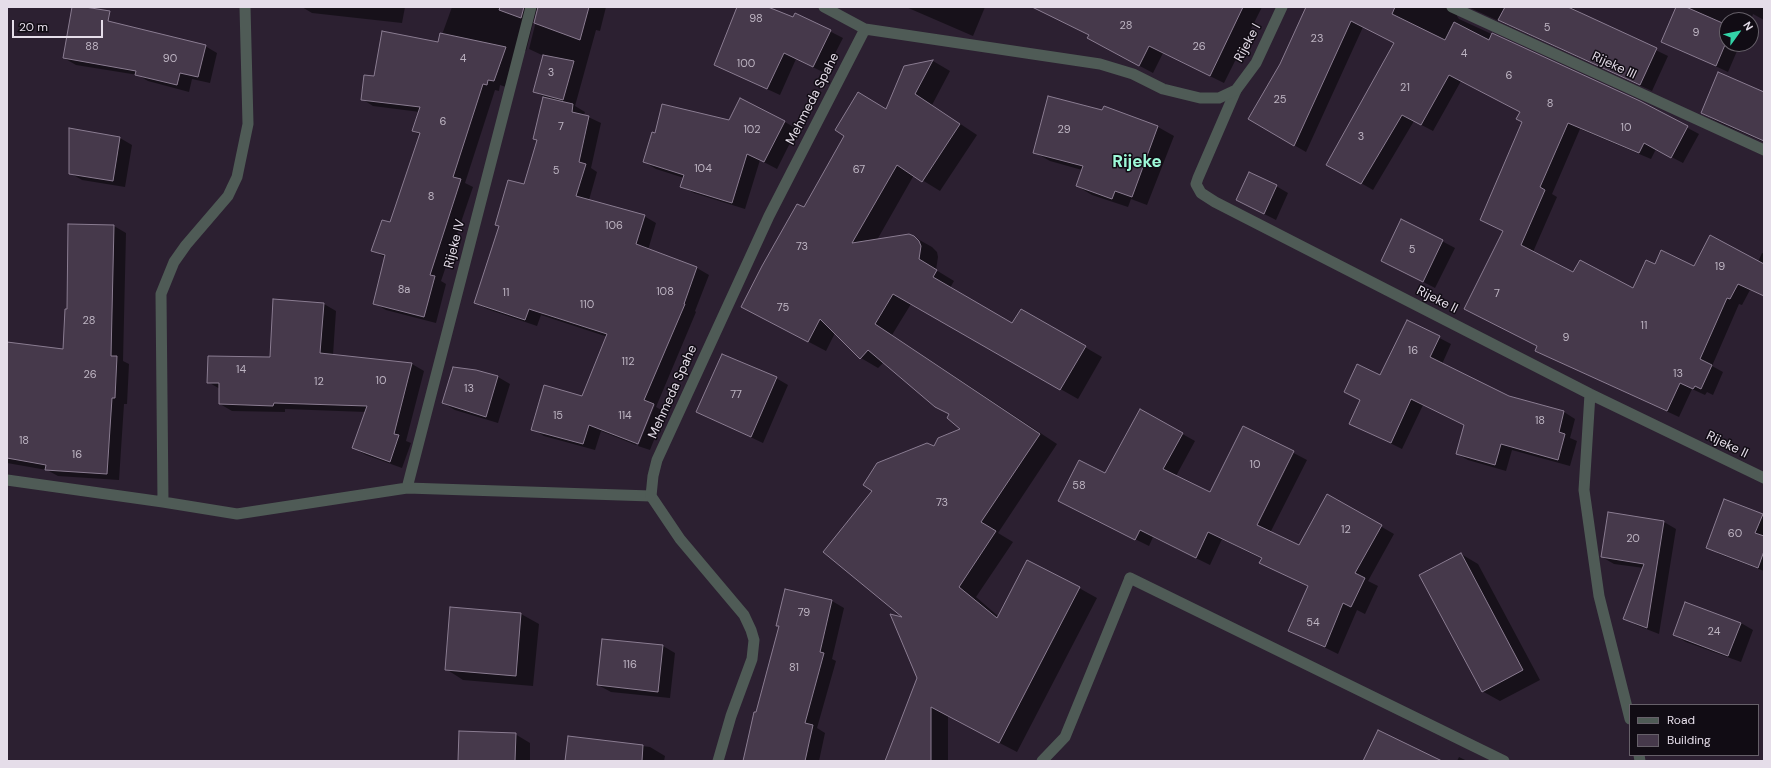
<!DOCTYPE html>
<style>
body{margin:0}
#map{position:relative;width:1771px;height:768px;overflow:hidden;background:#2c2031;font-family:"DM Sans",sans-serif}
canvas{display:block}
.frame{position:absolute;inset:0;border:8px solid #e5dde9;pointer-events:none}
.legend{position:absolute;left:1629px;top:704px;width:130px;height:52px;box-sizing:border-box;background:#110c14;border:1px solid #666069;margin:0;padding:5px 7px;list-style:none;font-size:12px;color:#e5dde9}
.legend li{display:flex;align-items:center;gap:8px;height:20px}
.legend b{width:20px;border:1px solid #666069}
.north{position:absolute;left:1719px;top:12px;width:40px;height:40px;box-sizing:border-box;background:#110c14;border:1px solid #666069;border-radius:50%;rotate:57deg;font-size:11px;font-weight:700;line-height:16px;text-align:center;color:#e5dde9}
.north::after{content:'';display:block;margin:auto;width:14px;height:18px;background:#33d4a8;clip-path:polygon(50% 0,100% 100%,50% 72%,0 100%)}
.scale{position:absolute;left:12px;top:20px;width:91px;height:18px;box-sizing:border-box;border:2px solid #e5dde9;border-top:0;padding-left:5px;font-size:12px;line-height:14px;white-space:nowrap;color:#e5dde9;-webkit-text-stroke:3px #110c14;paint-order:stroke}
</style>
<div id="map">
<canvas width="1771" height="768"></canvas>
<div class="frame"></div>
<ul class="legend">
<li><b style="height:5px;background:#4f5b56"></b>Road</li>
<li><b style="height:11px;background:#46394b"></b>Building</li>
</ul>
<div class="north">N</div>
<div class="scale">20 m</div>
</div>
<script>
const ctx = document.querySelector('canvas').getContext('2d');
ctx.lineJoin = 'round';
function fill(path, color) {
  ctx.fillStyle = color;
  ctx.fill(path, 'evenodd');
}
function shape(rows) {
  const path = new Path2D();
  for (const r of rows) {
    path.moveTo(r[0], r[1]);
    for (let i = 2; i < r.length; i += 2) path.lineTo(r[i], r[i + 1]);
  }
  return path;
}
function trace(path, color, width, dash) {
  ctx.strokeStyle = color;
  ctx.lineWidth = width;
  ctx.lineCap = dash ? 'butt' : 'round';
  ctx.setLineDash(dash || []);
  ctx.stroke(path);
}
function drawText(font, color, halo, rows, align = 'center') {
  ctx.font = font + ' "DM Sans",sans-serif';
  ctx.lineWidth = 3;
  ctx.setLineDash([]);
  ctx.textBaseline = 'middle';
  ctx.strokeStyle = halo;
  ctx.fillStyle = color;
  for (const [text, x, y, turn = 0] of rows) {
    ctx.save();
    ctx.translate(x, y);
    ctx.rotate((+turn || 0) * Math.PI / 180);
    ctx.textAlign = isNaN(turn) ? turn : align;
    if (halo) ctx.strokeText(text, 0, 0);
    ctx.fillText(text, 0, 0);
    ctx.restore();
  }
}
fill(shape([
 [302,7,405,7,402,23,312,13],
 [452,7,606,7,600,31,596,30,575,106,585,112,584,115,601,123,591,168,597,172,589,200,644,216,656,223,648,250,697,268,709,275,695,311,696,312,656,407,665,412,650,450,638,446,655,405,652,405,636,445,601,431,595,450,544,436,533,429,582,398,608,337,541,315,537,326,487,309,475,303,525,186,538,140,534,138,544,97,534,91,544,56,529,49,539,9,536,12,526,51,519,49,506,87,500,85,499,91,495,90,465,183,473,187,441,281,446,284,436,323,386,310,374,303,386,258,372,250,391,224,420,135,413,131,420,112,373,106,362,99,375,77,439,43],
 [738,7,765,7,794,18,796,14,843,38,825,73,796,59,780,95,715,65],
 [906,7,985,7,973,36],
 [1049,7,1262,7,1224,83,1163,53,1153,73,1102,46,1089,35,1046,13],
 [1306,7,1462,7,1457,10,1457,16,1459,19,1639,102,1699,134,1683,163,1656,149,1651,159,1580,129,1552,194,1557,197,1533,252,1574,274,1634,290,1655,265,1695,267,1758,262,1762,253,1764,254,1764,296,1750,290,1742,305,1739,304,1712,366,1723,372,1713,395,1707,392,1705,395,1692,389,1679,417,1536,350,1538,346,1504,231,1482,220,1523,121,1521,112,1461,81,1433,131,1414,121,1373,190,1328,164,1395,43,1363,27,1306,152,1249,119,1281,65],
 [1468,7,1571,7,1585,15,1585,16,1668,56,1652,91],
 [1677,7,1764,7,1764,20,1753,14,1751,20,1727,20,1727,44,1740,44,1728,72,1662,41],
 [205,46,217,53,210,83,192,79,189,92,148,81,138,75,76,65,64,58],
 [933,61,950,71,932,105,977,135,940,191,914,175,877,240,914,237,932,247,937,252,938,257,936,270,954,281,950,288,1013,324,1021,310,1102,357,1078,399,911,304,892,335,1057,444,998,533,1013,542,976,597,999,617,1079,588,1097,598,1017,752,948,716,948,761,886,761,918,678,906,619,962,429,950,415,935,406,884,362,878,368,861,358,835,333,826,351,743,307,805,209,886,110,904,67],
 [1764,93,1764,142,1718,122,1702,113],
 [1104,107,1158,127,1174,136,1147,205,1131,199,1128,207,1092,195,1077,186,1082,170,1050,161,1034,152,1103,111],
 [729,121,785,122,797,129,777,169,760,160,745,209,694,193,681,186,684,178,656,169,644,162],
 [120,138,132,145,125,187,82,180,70,173],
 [1276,186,1288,193,1276,220,1237,200],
 [1402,220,1455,248,1435,288,1394,267],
 [114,226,126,233,123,361,129,364,127,404,124,404,119,480,58,476,47,470,7,463,7,343,64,350,68,310],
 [324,304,336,311,333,355,412,364,424,371,406,441,411,443,402,468,366,455,353,448,366,412,285,409,285,412,232,411,220,404,220,389,208,382,271,358],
 [1407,321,1451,344,1442,364,1509,397,1564,412,1575,419,1570,438,1577,441,1570,466,1512,450,1506,471,1468,460,1457,454,1465,425,1423,405,1402,449,1350,423,1361,401,1345,392,1381,376],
 [498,377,510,384,498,423,455,410,443,403],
 [776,378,788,385,763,443,697,412],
 [1141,411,1195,441,1176,476,1210,493,1244,427,1307,460,1270,533,1299,547,1328,496,1394,534,1368,581,1378,586,1365,614,1357,610,1338,654,1289,630,1309,587,1261,562,1262,559,1222,539,1210,565,1153,537,1149,546,1072,508,1106,474],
 [1725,501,1764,515,1764,571,1719,554,1707,547],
 [1664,522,1676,529,1659,634,1636,625,1624,618,1644,568,1614,564,1602,557],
 [1461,554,1478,564,1540,680,1500,701,1482,691],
 [786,590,832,601,844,608,832,659,836,661,817,728,825,733,819,761,744,761,780,626],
 [450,608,521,614,539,624,533,686,463,680,446,669],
 [1741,623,1753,630,1741,662,1686,642,1674,635],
 [663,646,675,653,670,698,611,692,598,685],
 [515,734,530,743,530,761,459,761],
 [569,737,650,747,665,756,664,761,566,761],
 [1459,757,1467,761,1457,761]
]), '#0007');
const building = shape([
 [72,7,85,7,110,11,108,21,206,45,198,77,180,73,177,85,135,75,136,71,63,58,72,7],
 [500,7,524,7,521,18,499,10,500,7],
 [538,7,589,7,580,40,534,23,538,7],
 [737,7,768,7,793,17,795,13,831,30,813,67,784,53,767,89,714,65,737,7],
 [1032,7,1243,7,1210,76,1149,46,1139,66,1087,38,1089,35,1032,7],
 [1306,7,1395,7,1392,14,1445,40,1454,22,1489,40,1492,33,1640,101,1688,126,1671,158,1644,143,1639,153,1568,123,1540,187,1545,190,1521,245,1573,272,1580,260,1633,288,1646,260,1655,264,1661,250,1694,266,1710,235,1764,264,1764,296,1738,284,1730,299,1727,298,1700,359,1712,365,1701,389,1695,386,1693,389,1680,383,1667,411,1535,351,1537,346,1464,309,1503,231,1480,220,1522,122,1516,119,1520,112,1449,75,1421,125,1402,115,1361,184,1326,165,1394,43,1351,21,1294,146,1248,119,1280,64,1306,7],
 [1505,7,1568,7,1657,48,1640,85,1498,20,1505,7],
 [1676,7,1686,7,1727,25,1727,40,1716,66,1661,42,1676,7],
 [382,31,438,42,440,33,506,47,494,81,488,80,487,85,483,84,453,177,461,179,430,275,435,276,424,317,373,304,385,255,371,251,382,220,390,222,420,133,412,131,420,107,361,100,364,75,374,76,382,31],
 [543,55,574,61,563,100,533,92,543,55],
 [933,60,915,94,960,124,922,182,897,165,852,243,909,234,914,236,919,241,921,246,919,259,937,270,933,277,1012,323,1021,309,1086,346,1060,390,893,294,875,324,1040,434,981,522,996,531,959,587,997,618,1027,560,1080,587,999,743,931,707,931,761,885,761,917,678,890,614,902,617,823,552,872,491,863,485,877,463,927,443,934,446,938,438,960,429,947,418,949,414,935,407,868,350,860,359,820,319,808,342,741,307,762,266,797,204,804,207,844,136,835,130,858,92,886,109,904,66,933,60],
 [1718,72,1764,92,1764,141,1701,113,1718,72],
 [1048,96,1102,110,1104,106,1158,126,1132,197,1115,191,1112,199,1076,186,1083,166,1033,153,1048,96],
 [543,97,573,104,572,112,589,116,579,162,586,164,576,196,645,215,636,244,697,267,684,304,685,304,644,400,654,404,638,444,589,425,583,444,531,430,544,385,582,396,607,334,529,309,525,320,474,303,499,226,495,225,508,180,524,184,537,140,533,139,543,97],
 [740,98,785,121,764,162,747,154,732,203,680,187,684,175,643,162,652,132,655,133,662,104,729,120,740,98],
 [69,128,120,137,113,181,69,174,69,128],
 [1249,172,1277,185,1264,214,1236,200,1249,172],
 [1401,219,1443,240,1423,282,1381,261,1401,219],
 [68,224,114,225,111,356,117,356,115,398,112,398,107,474,45,470,46,465,7,458,7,342,63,349,65,309,67,309,68,224],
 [273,299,324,303,320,353,412,363,394,434,399,435,390,462,352,448,367,406,274,403,273,406,219,404,219,383,207,383,208,356,270,357,273,299],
 [1407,320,1440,336,1430,357,1509,396,1564,411,1559,432,1565,434,1558,460,1501,444,1495,465,1456,454,1464,425,1411,399,1391,443,1349,424,1360,400,1344,392,1357,364,1380,375,1407,320],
 [722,354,777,377,751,437,696,412,722,354],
 [453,367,476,370,498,376,486,417,442,403,453,367],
 [1140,409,1183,433,1163,469,1210,492,1243,426,1294,451,1257,525,1299,545,1327,494,1382,525,1355,573,1365,578,1351,607,1343,603,1325,647,1288,631,1308,586,1259,563,1262,558,1208,532,1196,558,1140,530,1135,540,1058,501,1079,460,1105,473,1140,409],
 [1724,499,1763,514,1755,533,1764,536,1764,551,1758,568,1706,548,1724,499],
 [1608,512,1664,521,1647,628,1623,619,1644,564,1601,557,1608,512],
 [1461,553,1523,670,1482,692,1419,575,1461,553],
 [785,589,832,600,820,652,824,653,805,723,813,725,805,761,743,761,754,712,756,712,779,626,776,626,785,589],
 [1685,602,1741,623,1728,656,1673,635,1685,602],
 [450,607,521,613,516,676,445,670,450,607],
 [602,639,663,645,658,692,597,685,602,639],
 [1378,730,1442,761,1363,761,1378,730],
 [459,731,516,733,515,761,458,761,459,731],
 [568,736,643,745,642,761,565,761,568,736]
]);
fill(building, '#46394b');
trace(building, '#8a7c91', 1);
trace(shape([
 [1042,761,1065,737,1130,578]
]), '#4f5b56', 11);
trace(shape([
 [1452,7,1764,150],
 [1236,90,1198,178,1196,184,1201,193,1215,202,1590,394,1764,478],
 [1590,394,1584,490,1599,596,1630,719],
 [7,480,163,502,237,514,407,488,651,496],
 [407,488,531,7],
 [163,502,161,294,174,262,186,245,228,196,237,177,248,124,245,7],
 [1130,578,1504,761],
 [1639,755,1640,761]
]), '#4f5b56', 11);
trace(shape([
 [824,7,865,29,1100,64,1133,74,1163,89,1200,98,1219,98,1236,90,1256,63,1282,7],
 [718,761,731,716,752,659,754,640,751,630,744,615,680,539,651,496,653,476,657,460,769,216,865,29]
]), '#4f5b56', 11);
drawText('11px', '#bdb4c2', null, [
 ["98",756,19],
 ["28",1126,26],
 ["5",1547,28],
 ["9",1696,33],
 ["23",1317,39],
 ["88",92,47],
 ["26",1199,47],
 ["4",1464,54],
 ["90",170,59],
 ["4",463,59],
 ["100",746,64],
 ["3",551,73],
 ["6",1509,76],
 ["21",1405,88],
 ["25",1280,100],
 ["8",1550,104],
 ["6",443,122],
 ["7",561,127],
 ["10",1626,128],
 ["102",752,130],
 ["29",1064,130],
 ["3",1361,137],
 ["104",703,169],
 ["67",859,170],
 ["5",556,171],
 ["8",431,197],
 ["106",614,226],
 ["73",802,247],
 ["5",1412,250],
 ["19",1720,267],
 ["8a",404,290],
 ["108",665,292],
 ["11",506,293],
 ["7",1497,294],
 ["110",587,305],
 ["75",783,308],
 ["28",89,321],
 ["11",1644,326],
 ["9",1566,338],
 ["16",1413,351],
 ["112",628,362],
 ["14",241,370],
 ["13",1678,374],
 ["26",90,375],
 ["10",381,381],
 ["12",319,382],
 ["13",469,389],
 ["77",736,395],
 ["15",558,416],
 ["114",625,416],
 ["18",1540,421],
 ["18",24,441],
 ["16",77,455],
 ["10",1255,465],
 ["58",1079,486],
 ["73",942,503],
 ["12",1346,530],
 ["60",1735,534],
 ["20",1633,539],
 ["79",804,613],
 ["54",1313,623],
 ["24",1714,632],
 ["116",630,665],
 ["81",794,668]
]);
drawText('13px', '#e5dde9', '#110c14', [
 ["Rijeke I",1248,43,-62],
 ["Rijeke III",1614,66,25],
 ["Mehmeda Spahe",813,99,-63],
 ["Rijeke IV",455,244,-76],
 ["Rijeke II",1437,300,27],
 ["Mehmeda Spahe",673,392,-66],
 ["Rijeke II",1727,445,26]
]);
drawText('bold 17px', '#9df9d8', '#110c14', [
 ["Rijeke",1137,163]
]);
</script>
